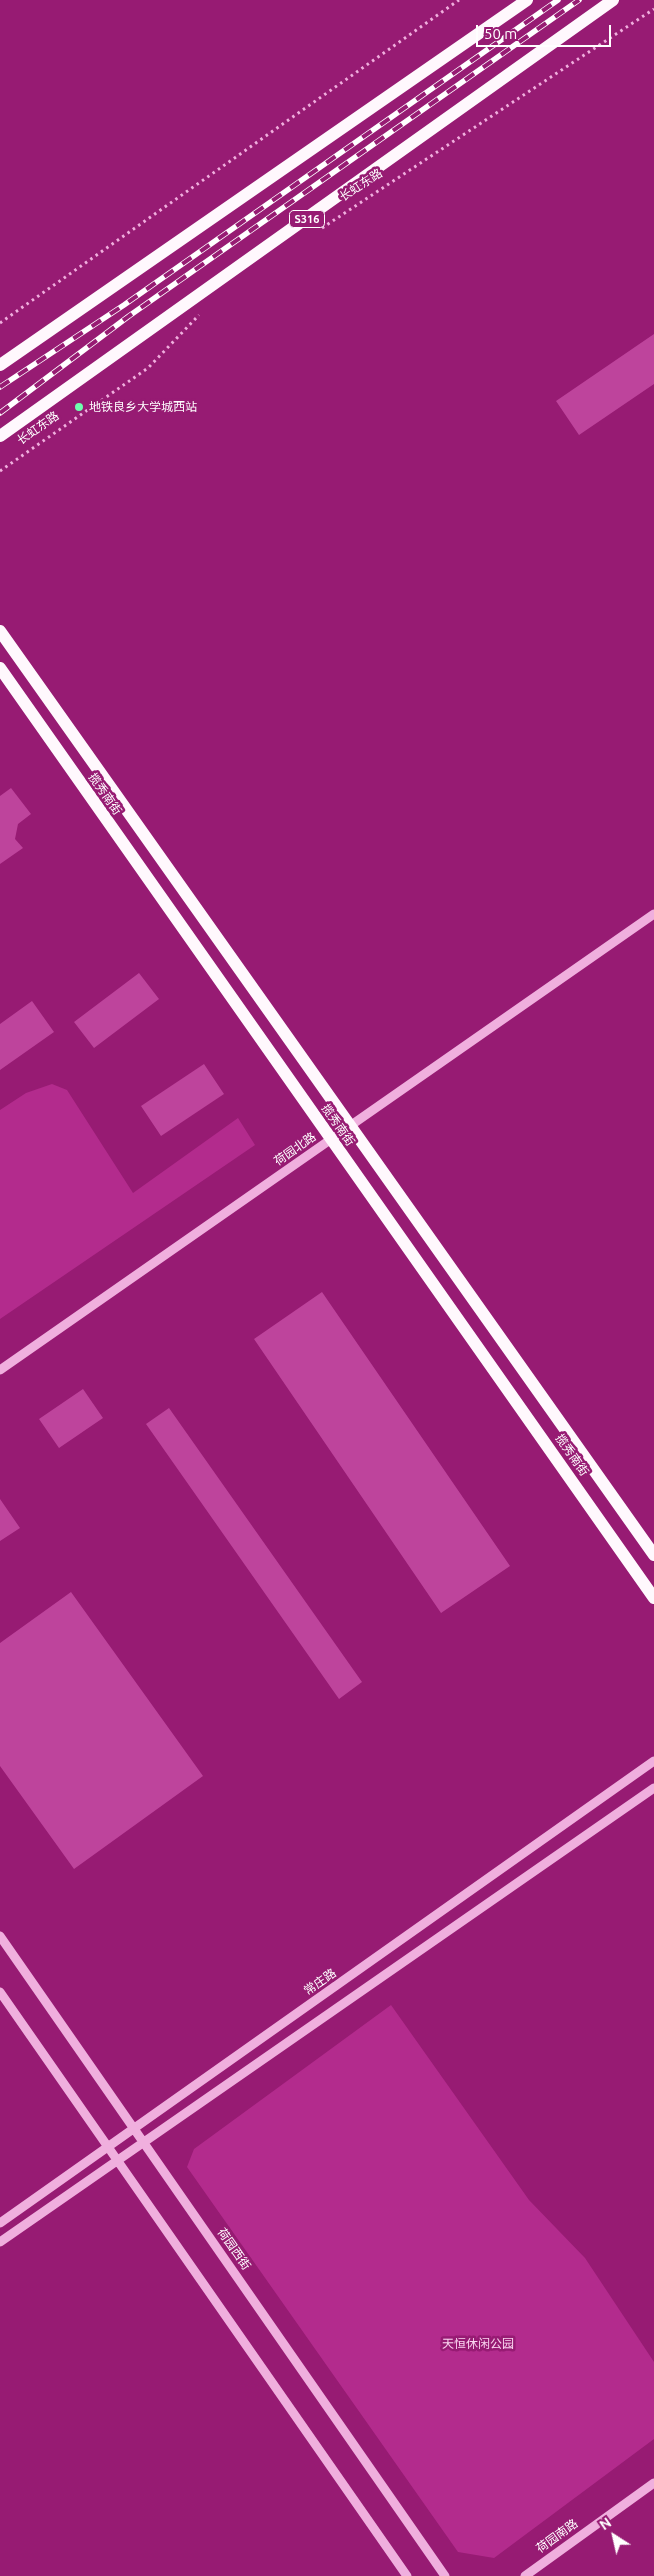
<!DOCTYPE html>
<meta charset="utf-8">
<style>
body{margin:0}
#map{position:relative;width:654px;height:2576px;overflow:hidden;background:#971b73;font-family:Ubuntu,sans-serif}
canvas{display:block}
.north{position:absolute;left:589px;top:2511px;width:50px;height:50px;-webkit-text-stroke:4px #971b73;paint-order:stroke;rotate:325deg;font-size:14px;font-weight:700;line-height:20px;text-align:center;color:#fff}
.north::after{content:'';display:block;margin:auto;width:18px;height:22px;background:#fff;clip-path:polygon(50% 0,100% 100%,50% 72%,0 100%)}
.scale{position:absolute;left:476px;top:25px;width:135px;height:22px;box-sizing:border-box;border:2px solid #fff;border-top:0;padding-left:6px;font-size:15px;line-height:18px;white-space:nowrap;color:#fff;-webkit-text-stroke:4px #971b73;paint-order:stroke}
</style>
<div id="map">
<canvas width="654" height="2576"></canvas>
<div class="north">N</div>
<div class="scale">50 m</div>
</div>
<script>
const ctx = document.querySelector('canvas').getContext('2d');
ctx.lineJoin = 'round';
function fill(path, color) {
  ctx.fillStyle = color;
  ctx.fill(path, 'evenodd');
}
function shape(rows) {
  const path = new Path2D();
  for (const r of rows) {
    path.moveTo(r[0], r[1]);
    for (let i = 2; i < r.length; i += 2) path.lineTo(r[i], r[i + 1]);
  }
  return path;
}
function trace(path, color, width, dash) {
  ctx.strokeStyle = color;
  ctx.lineWidth = width;
  ctx.lineCap = dash ? 'butt' : 'round';
  ctx.setLineDash(dash || []);
  ctx.stroke(path);
}
function drawText(font, color, halo, rows, align = 'center') {
  ctx.font = font + ' Ubuntu,"Noto Sans SC",sans-serif';
  ctx.lineWidth = 5;
  ctx.setLineDash([]);
  ctx.textBaseline = 'middle';
  ctx.strokeStyle = halo;
  ctx.fillStyle = color;
  for (const [text, x, y, turn = 0] of rows) {
    ctx.save();
    ctx.translate(x, y);
    ctx.rotate((+turn || 0) * Math.PI / 180);
    ctx.textAlign = isNaN(turn) ? turn : align;
    if (halo) ctx.strokeText(text, 0, 0);
    ctx.fillText(text, 0, 0);
    ctx.restore();
  }
}
fill(shape([
 [52,1084,67,1090,133,1193,238,1118,255,1145,0,1319,0,1110,26,1093],
 [391,2005,529,2200,585,2258,654,2362,654,2439,494,2558,458,2552,187,2167,194,2149]
]), '#b32b8d');
fill(shape([
 [654,334,654,384,579,435,556,401],
 [11,788,31,814,18,824,15,839,23,848,0,864,0,796],
 [139,973,159,999,94,1048,74,1022],
 [32,1001,54,1032,0,1070,0,1024],
 [204,1064,224,1094,161,1136,141,1106],
 [322,1292,510,1566,441,1613,254,1339],
 [83,1389,103,1418,59,1448,39,1419],
 [169,1408,362,1682,339,1699,146,1424],
 [0,1499,20,1528,0,1541],
 [71,1592,203,1776,74,1869,0,1766,0,1643]
]), '#be449c');
trace(shape([
 [322,228,654,9],
 [0,323,459,0],
 [0,471,148,368,199,315]
]), '#f0afde', 3, [2.5, 4]);
trace(shape([
 [0,1370,654,914],
 [0,1936,445,2576],
 [0,1992,407,2576],
 [0,2223,654,1761],
 [0,2242,654,1788],
 [525,2576,654,2483]
]), '#f0afde', 9);
trace(shape([
 [0,365,527,0],
 [0,436,613,0],
 [0,631,654,1555],
 [0,668,654,1598]
]), '#fff8fd', 12);
const rail = shape([
 [0,387,124,305,558,0],
 [0,413,129,316,579,0]
]);
trace(rail, '#fff', 5.5);
trace(rail, '#971b73', 4, [11]);
for (const [x, y, r, color] of [
 [79,407,5,"#6effae"]
]) {
  const dot = new Path2D();
  dot.arc(x, y, r, 0, 2 * Math.PI);
  ctx.fillStyle = color;
  ctx.fill(dot);
  trace(dot, '#971b73', 2);
}
for (const [x, y, w] of [
 [307,219,35]
]) {
  const box = new Path2D();
  box.roundRect(x - w / 2, y - 8.5, w, 17, 4);
  ctx.fillStyle = '#971b73';
  ctx.fill(box);
  trace(box, '#fff', 1);
}
drawText('bold 11px', '#fff', null, [
 ["S316",307,219]
]);
drawText('12px', '#fff', '#971b73', [
 ["长虹东路",361,185,-33],
 ["长虹东路",38,428,-35],
 ["揽秀南街",105,794,55],
 ["揽秀南街",338,1125,55],
 ["荷园北路",295,1149,-35],
 ["揽秀南街",572,1455,55],
 ["常庄路",320,1982,-35],
 ["荷园西街",234,2249,55],
 ["荷园南路",557,2536,-36]
]);
drawText('12px', '#fff', '#971b73', [
 ["地铁良乡大学城西站",89,407]
], 'left');
drawText('12px', '#fbd6f1', '#971b73', [
 ["天恒休闲公园",478,2344]
]);
</script>
